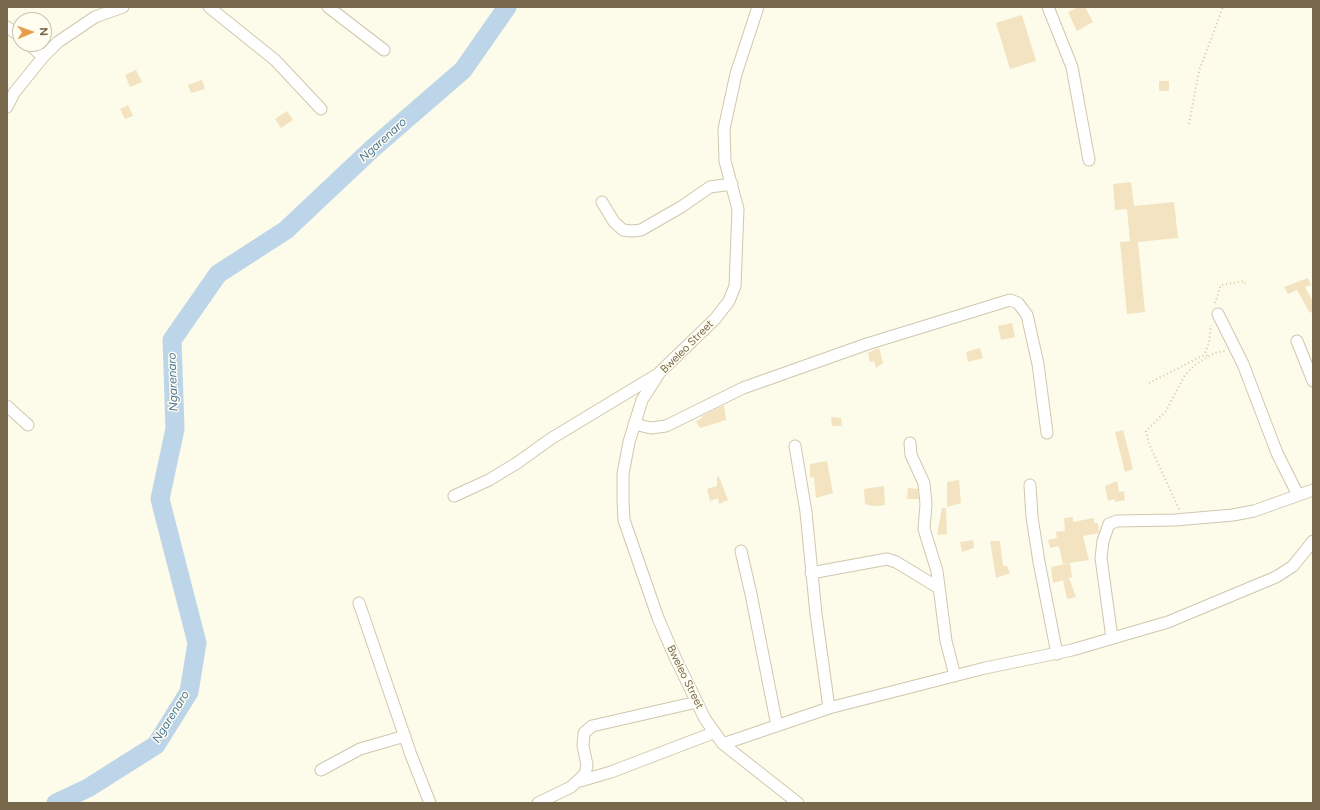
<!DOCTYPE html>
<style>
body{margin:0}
#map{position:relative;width:1320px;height:810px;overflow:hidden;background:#fdfbe9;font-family:Figtree,sans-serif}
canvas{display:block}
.frame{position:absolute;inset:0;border:8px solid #79694c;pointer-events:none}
.north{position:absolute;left:12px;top:12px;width:40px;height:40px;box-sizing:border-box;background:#fffdf0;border:1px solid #c9c2ae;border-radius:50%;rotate:88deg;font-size:11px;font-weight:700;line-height:16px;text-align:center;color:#79694c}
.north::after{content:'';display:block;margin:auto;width:14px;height:18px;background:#e89d4d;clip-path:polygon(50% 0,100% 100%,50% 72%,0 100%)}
</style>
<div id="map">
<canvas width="1320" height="810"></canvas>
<div class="frame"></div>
<div class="north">N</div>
</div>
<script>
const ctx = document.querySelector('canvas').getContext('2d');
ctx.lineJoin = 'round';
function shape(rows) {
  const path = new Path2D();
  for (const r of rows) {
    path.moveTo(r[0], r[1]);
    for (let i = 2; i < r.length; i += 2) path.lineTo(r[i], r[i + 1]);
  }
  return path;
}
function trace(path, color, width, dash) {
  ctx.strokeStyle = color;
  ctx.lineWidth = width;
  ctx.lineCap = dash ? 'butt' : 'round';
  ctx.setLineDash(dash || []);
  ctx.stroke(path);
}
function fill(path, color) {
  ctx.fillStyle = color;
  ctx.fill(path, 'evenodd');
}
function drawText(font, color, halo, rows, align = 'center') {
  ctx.font = font + ' Figtree,sans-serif';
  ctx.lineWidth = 3;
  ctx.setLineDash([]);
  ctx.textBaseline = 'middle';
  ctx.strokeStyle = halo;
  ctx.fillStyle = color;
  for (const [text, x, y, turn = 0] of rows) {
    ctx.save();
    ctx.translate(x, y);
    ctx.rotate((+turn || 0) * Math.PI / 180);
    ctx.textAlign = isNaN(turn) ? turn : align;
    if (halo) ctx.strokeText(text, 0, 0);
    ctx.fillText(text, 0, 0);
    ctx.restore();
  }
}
trace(shape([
 [56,803,88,788,156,745,189,692,197,643,160,499,175,429,172,340,218,274,286,230,373,148,463,70,507,7]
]), '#bdd5e8', 19);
fill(shape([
 [1078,7,1085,7,1093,22,1077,31,1068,12],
 [1022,15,1036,61,1010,69,996,23],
 [136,70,142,82,130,87,125,75],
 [202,80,205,89,191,93,188,85],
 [1159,81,1169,81,1169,91,1159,91],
 [128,105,133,116,125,119,120,109],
 [287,111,293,120,281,128,275,119],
 [1131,182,1134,206,1174,202,1178,238,1138,242,1145,312,1127,314,1120,242,1130,241,1127,209,1115,210,1113,184],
 [1308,278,1311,285,1305,287,1313,302,1313,311,1310,313,1297,290,1288,294,1284,287],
 [1012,323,1015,337,1001,340,998,326],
 [879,348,883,363,876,368,874,361,870,362,868,353],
 [980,348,983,358,968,362,966,352],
 [724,405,726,420,700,428,696,421,702,418,702,416],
 [831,417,841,418,842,426,832,426],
 [1123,430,1133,469,1125,472,1115,432],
 [827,461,833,493,816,498,814,477,810,478,810,464],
 [717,477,719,477,728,500,719,504,718,498,710,501,707,489,717,486],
 [959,480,961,503,947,507,947,482],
 [1117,481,1119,492,1124,491,1125,500,1115,502,1115,499,1108,501,1105,486],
 [884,486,885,505,873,506,865,504,864,489],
 [908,488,918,489,919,499,907,499],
 [942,508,946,508,947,534,937,535],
 [1073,517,1073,522,1094,518,1094,523,1098,523,1099,533,1083,536,1089,560,1063,564,1059,546,1050,548,1048,540,1057,538,1056,532,1065,531,1064,518],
 [973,540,974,548,962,552,960,542],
 [990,541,1000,541,1003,566,1007,566,1010,573,996,578],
 [1070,563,1072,577,1069,578,1076,597,1067,599,1063,580,1053,583,1051,567]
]), '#f3e3c0');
const minor = shape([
 [209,7,275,60,321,109],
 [328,7,384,50],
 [758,7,736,74,724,129,725,161,738,209,735,286,729,301,715,319,660,372,642,400,629,442,623,474,623,500,624,520,658,618,674,655,705,719,723,744,798,803],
 [1048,7,1072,67,1089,160],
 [7,27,20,36],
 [29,44,43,57],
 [7,107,14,93,43,57,58,42,95,17,123,7],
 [602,202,614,222,623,230,632,231,641,230,681,207,710,187,732,184],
 [1218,314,1243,364,1277,453,1298,495],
 [1297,341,1313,381],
 [7,406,28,425],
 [634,424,651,428,666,426,743,388,867,344,1010,300,1018,303,1027,315,1038,364,1047,433],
 [910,443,911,455,924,483,926,504,924,529,937,571,946,641,955,676],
 [795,446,806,512,816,614,829,708],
 [1030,485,1032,517,1039,562,1057,654],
 [454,496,489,480,517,463,552,438,658,374],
 [741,551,751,594,777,726],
 [811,573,887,559,896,562,939,588],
 [359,603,411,755,430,803],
 [1112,638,1101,558,1103,541,1109,524,1117,521,1175,520,1233,515,1254,511,1313,490],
 [723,744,829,708,985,668,1072,650,1168,622,1276,577,1293,566,1313,541],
 [321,770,360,749,405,736],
 [580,781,611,772,713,733],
 [538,803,571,787,585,774,587,765,583,746,584,733,592,726,697,702]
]);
trace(minor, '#d0c7ae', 13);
trace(shape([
 [1189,124,1199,71,1223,7],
 [1215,303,1221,285,1244,281,1246,286],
 [1207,356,1205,353,1209,343,1211,325],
 [1149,383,1206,354],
 [1179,509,1149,444,1146,431,1166,411,1185,375,1196,364,1215,353,1225,351]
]), '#d9c7a3', 2, [1, 3]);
trace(minor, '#fff', 11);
drawText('11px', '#79694c', '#fffdf0', [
 ["Bweleo Street",687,347,-45],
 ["Bweleo Street",685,677,64]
]);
drawText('italic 12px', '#4a769b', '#fffdf0', [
 ["Ngarenaro",383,140,-42],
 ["Ngarenaro",173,382,-92],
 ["Ngarenaro",171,717,-58]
]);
</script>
